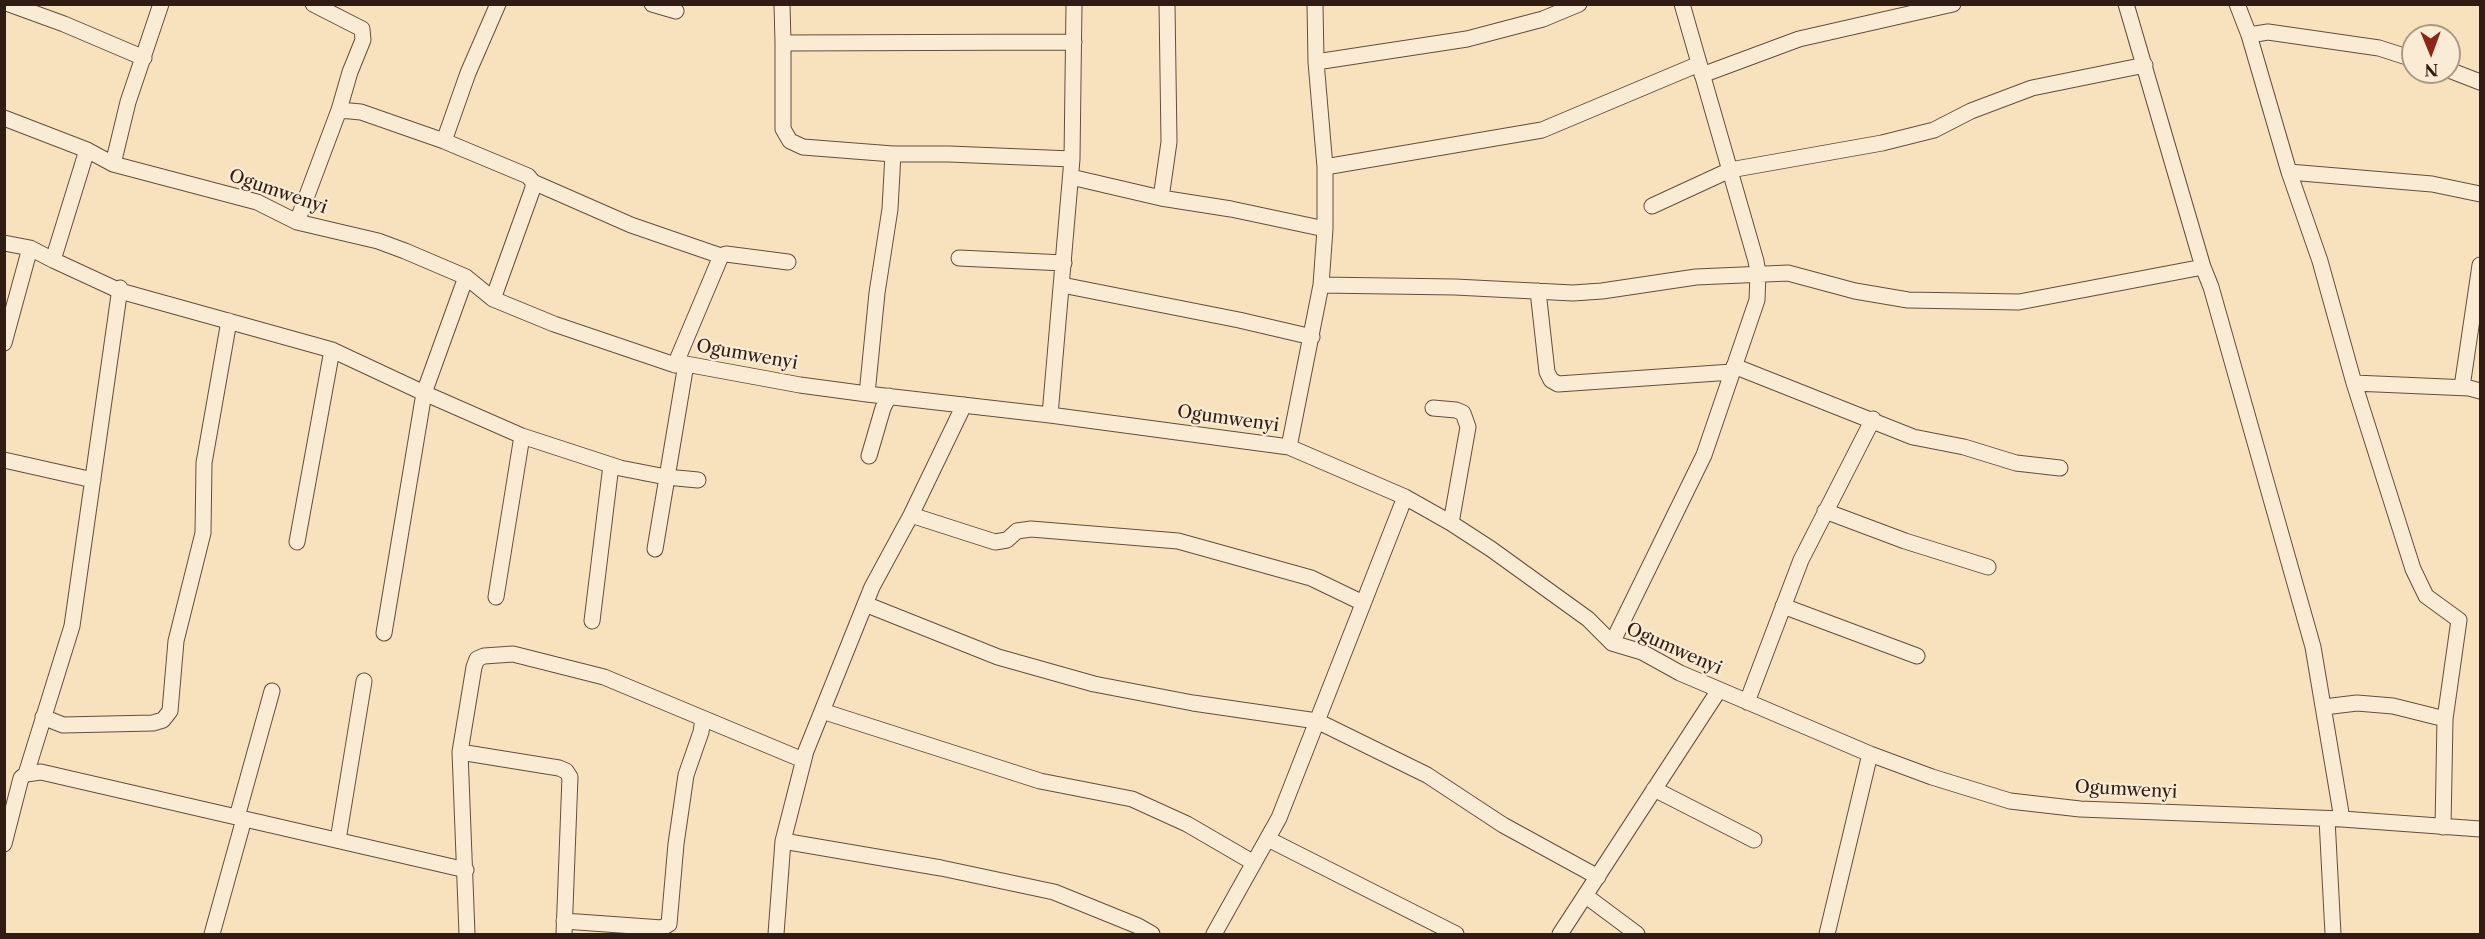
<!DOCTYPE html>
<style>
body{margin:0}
#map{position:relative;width:2485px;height:939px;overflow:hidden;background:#f8e2bd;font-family:"Libre Caslon Text",serif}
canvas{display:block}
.frame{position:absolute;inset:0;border:6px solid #311c13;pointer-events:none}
.north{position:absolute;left:2401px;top:24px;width:60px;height:60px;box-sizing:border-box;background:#faecd4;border:2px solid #aa9987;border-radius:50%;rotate:179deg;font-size:16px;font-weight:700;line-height:24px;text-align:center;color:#311c13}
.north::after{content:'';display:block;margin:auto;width:21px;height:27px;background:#8f2418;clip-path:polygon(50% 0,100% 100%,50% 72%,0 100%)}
</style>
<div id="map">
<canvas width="2485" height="939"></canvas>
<div class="frame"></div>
<div class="north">N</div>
</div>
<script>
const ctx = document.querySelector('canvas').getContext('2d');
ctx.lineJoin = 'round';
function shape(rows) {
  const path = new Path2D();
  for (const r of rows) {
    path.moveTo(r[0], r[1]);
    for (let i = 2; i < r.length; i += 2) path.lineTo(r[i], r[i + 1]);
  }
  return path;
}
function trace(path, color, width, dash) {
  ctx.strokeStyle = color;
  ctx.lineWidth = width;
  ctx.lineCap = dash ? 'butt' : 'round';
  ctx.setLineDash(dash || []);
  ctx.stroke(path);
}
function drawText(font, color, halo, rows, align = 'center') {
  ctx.font = font + ' "Libre Caslon Text",serif';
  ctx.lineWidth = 4.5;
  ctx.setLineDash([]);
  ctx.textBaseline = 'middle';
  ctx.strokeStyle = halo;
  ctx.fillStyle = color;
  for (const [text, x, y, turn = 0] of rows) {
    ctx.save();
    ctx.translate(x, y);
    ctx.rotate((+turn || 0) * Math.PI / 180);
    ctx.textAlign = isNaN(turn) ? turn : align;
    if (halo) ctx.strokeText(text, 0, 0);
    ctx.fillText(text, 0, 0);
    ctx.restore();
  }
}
const minor = shape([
 [9,4,64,24,144,58],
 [313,4,362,29,363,40,350,72,339,110],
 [652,4,676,11],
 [782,4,783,43],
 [2126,4,2203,267,2211,287,2313,647,2342,819],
 [2237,4,2249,35,2289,172,2320,261,2354,383,2413,569,2426,596,2459,620,2445,719,2443,827],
 [2249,35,2268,32,2379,48,2413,59],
 [1316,62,1467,39,1543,19,1579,4],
 [2449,70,2480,82],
 [1702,75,1799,39,1953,4],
 [4,118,87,150,113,164,257,202,297,222,378,241,405,251,466,277,493,299,554,324,675,365,686,364,800,385,867,394,1050,415,1289,447,1405,497,1451,523,1491,549,1588,619,1612,643,1642,652,1680,673,1870,754,1932,777,2010,801,2080,809,2342,819,2480,829],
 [444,141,468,73,498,4],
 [87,150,53,260,120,291,332,350,424,393,522,436,620,468,666,477,698,480],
 [1072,159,949,154,893,154,803,147,790,141,783,129,783,43,1074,42],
 [113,164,128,102,161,4],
 [1325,167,1542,130,1699,64],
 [2289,172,2432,184,2480,194],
 [1071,177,1161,198,1231,209,1325,229],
 [533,182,631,225,721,256],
 [1161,198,1169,142,1167,4],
 [1652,206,1730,170,1882,143,1934,130,1971,111,2032,88,2145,65],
 [297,222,339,110,361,112,444,141,528,176,533,182,533,188,493,299],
 [4,243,30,248,53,260],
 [959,258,1064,263],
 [1062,285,1239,320,1312,337],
 [1321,285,1455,287,1573,293,1602,291,1696,277,1788,273,1855,291,1908,300,2019,302,2203,267],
 [1538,291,1547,372,1551,380,1558,384,1732,372],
 [4,343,30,248],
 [675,365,721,256,726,254,788,262],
 [1734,366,1913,437,1964,447,2016,463,2060,468],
 [2354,383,2469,388,2480,391],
 [2462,387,2480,265],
 [867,394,877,293,890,209,893,154],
 [1433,408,1456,410,1463,413,1468,427,1451,523],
 [1050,415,1072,159,1074,4],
 [1289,447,1321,285,1325,229,1325,167,1316,62,1315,4],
 [869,456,883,408,889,396],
 [4,460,93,480],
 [1825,511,1905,541,1988,567],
 [911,515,995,542,1007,540,1017,531,1031,529,1178,541,1311,578,1363,603],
 [297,542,332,350],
 [655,549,686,364],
 [496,597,522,436],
 [865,604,998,657,1094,684,1193,703,1317,721,1427,775,1503,825,1598,877],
 [1783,606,1917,656],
 [592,621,611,465],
 [384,633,424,393,466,277],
 [1612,643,1704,455,1757,300,1758,273,1756,261,1682,4],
 [1747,702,1801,560,1873,419],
 [2324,707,2357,703,2393,706,2445,719],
 [822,711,1040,781,1132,799,1187,824,1254,863],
 [43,717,63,725,153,723,163,720,170,711,176,641,203,533,204,463,229,321],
 [460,752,559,768,566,771,570,777,564,934],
 [26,774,41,772,466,870],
 [1654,789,1754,840],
 [237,817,272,691],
 [2327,819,2333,934],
 [1268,839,1456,934],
 [338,840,364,681],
 [783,841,941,868,1054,892,1138,926,1152,934],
 [4,844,21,778,26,774,72,626,120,288,120,291],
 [1586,896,1637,934],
 [564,921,662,928,669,924,676,844,686,775,701,732,703,719],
 [212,934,244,819],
 [467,934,460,752,474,667,477,659,484,656,513,654,604,677,803,760],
 [776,934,783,841,806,751,872,587,911,515,964,405],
 [1214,934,1279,818,1405,497],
 [1560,934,1719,690],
 [1827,934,1870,754]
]);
trace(minor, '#634e3e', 17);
trace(minor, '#faecd4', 15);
drawText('18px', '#311c13', '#faecd4', [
 ["Ogumwenyi",278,192,19],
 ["Ogumwenyi",747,355,10],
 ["Ogumwenyi",1228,419,8],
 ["Ogumwenyi",1674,649,24],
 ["Ogumwenyi",2126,790,3]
]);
</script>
